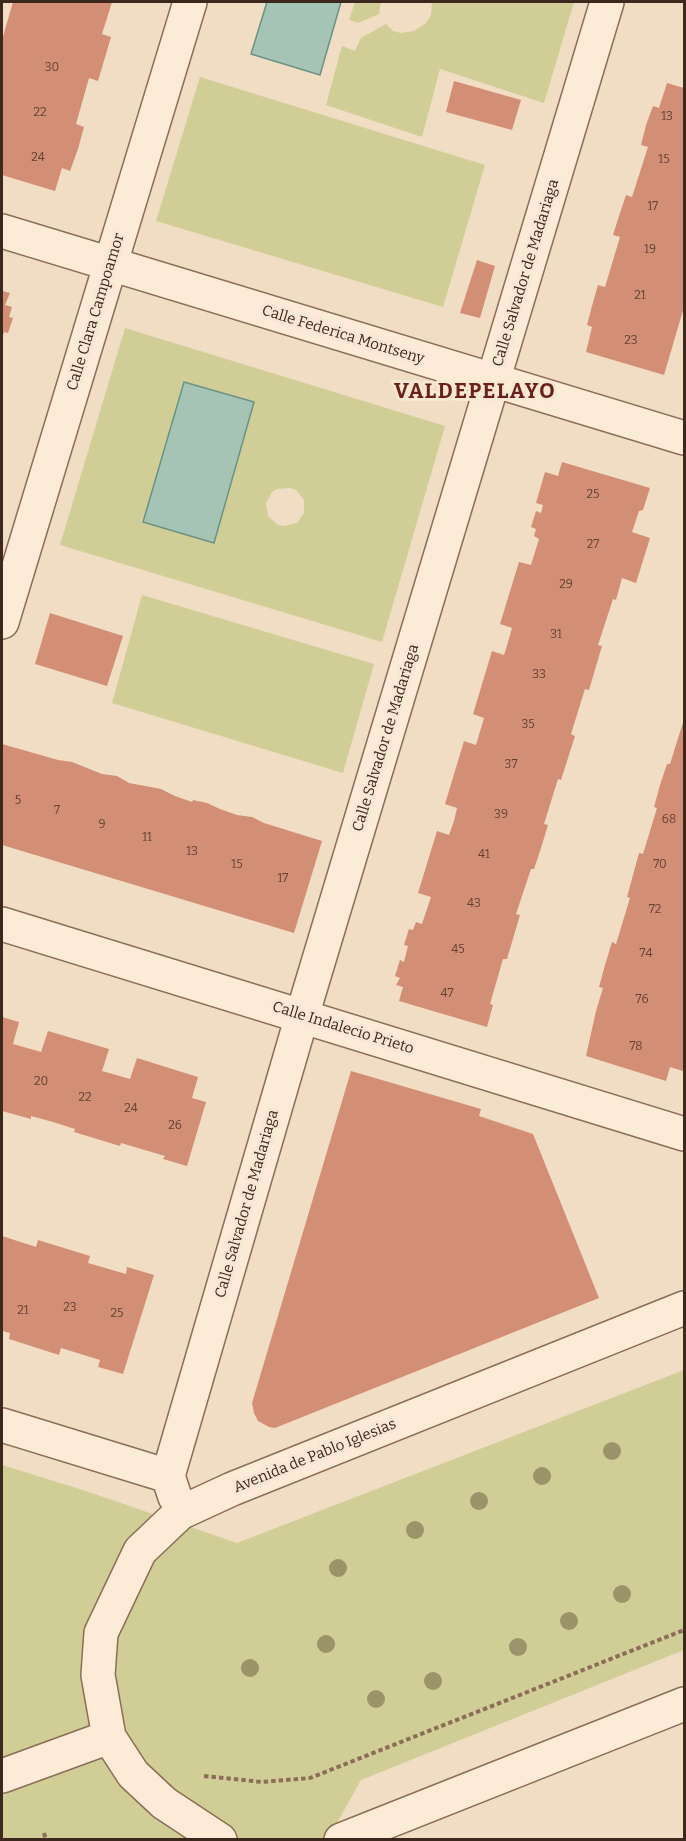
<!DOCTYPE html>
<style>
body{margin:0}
#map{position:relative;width:686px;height:1841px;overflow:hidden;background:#f1ddc3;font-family:Bitter,serif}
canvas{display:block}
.frame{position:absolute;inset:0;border:3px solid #3c281d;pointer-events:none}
</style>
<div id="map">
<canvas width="686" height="1841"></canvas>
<div class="frame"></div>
</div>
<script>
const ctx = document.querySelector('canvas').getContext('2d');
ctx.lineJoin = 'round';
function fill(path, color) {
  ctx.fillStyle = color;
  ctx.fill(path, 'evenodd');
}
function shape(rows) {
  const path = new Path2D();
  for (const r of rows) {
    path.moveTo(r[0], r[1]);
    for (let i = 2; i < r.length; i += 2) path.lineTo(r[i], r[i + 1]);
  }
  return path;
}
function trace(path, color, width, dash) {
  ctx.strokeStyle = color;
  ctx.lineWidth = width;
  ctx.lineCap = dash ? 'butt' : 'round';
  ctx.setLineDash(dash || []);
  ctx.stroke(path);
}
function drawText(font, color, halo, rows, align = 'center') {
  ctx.font = font + ' Bitter,serif';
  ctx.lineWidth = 6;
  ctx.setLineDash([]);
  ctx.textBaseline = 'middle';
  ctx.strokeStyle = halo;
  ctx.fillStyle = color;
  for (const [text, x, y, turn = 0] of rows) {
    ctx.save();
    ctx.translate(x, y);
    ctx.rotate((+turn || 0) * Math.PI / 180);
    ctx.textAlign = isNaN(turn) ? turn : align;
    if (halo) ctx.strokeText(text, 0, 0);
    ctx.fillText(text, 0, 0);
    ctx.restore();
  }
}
fill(shape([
 [355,2,381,2,379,14,358,23,349,20],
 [432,2,574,2,544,103,440,69,422,137,326,105,342,46,355,51,361,38,386,24,393,31,401,33,414,31,426,23,431,15],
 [200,77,485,165,443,307,156,221],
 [125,328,445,426,382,642,60,545],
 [290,488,296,490,304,500,304,513,297,523,284,526,278,525,268,516,266,503,272,492,277,489],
 [142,595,374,664,343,773,112,703],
 [684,1370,684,1650,361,1780,328,1839,2,1839,2,1465,86,1491,237,1543]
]), '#d0ce96');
const water = shape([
 [267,2,341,2,320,75,251,54,267,2],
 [184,382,254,402,214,543,143,522,184,382]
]);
fill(water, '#a5c4b6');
trace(water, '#6b9383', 1.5);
fill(shape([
 [13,2,112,2,102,34,111,37,98,81,89,78,76,124,84,127,78,149,70,171,62,168,55,191,2,175,2,40],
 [454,81,521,100,512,130,446,112],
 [667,83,684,88,684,307,664,375,586,352,592,327,587,325,592,306,598,285,605,287,620,237,613,235,619,216,626,195,632,197,648,147,641,145,646,125,653,106,659,108],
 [477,260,495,266,480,318,460,313],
 [2,291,10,293,5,305,12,307,9,317,13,318,8,333,4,332,2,339],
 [562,462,650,488,643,510,639,511,632,532,650,538,636,583,622,578,616,600,613,599,598,645,602,646,589,690,585,689,571,734,575,736,561,780,558,779,544,824,548,825,541,848,534,869,531,869,516,914,520,915,507,959,503,959,490,1004,493,1005,487,1027,399,1001,403,987,396,985,400,978,395,976,400,960,404,962,408,946,404,945,409,929,413,930,416,922,422,924,431,897,418,893,437,831,449,835,454,821,457,808,445,804,464,741,476,745,484,718,473,714,492,651,504,655,508,642,512,628,500,624,519,562,531,565,539,539,534,536,536,529,531,527,536,511,541,513,543,505,536,503,545,472,558,476],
 [50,613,123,636,107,686,35,664],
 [684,719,684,1065,683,1071,670,1067,666,1081,586,1056,596,1011,603,988,599,987,605,965,612,942,616,944,630,898,627,897,639,853,643,854,657,808,654,807,660,785,667,764,670,764],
 [2,744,58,760,72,762,102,774,117,776,129,783,161,789,175,796,192,802,193,800,207,803,220,809,237,815,252,817,264,823,322,841,294,933,2,845],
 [2,1017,19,1022,13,1044,41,1052,48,1031,109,1049,102,1071,130,1079,137,1058,198,1077,192,1098,206,1102,187,1166,163,1159,165,1156,121,1143,120,1146,74,1132,75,1129,53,1122,31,1116,31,1119,2,1111],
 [351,1071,481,1109,479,1116,533,1134,599,1298,275,1428,269,1427,258,1421,254,1413,252,1403],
 [2,1236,36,1247,38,1240,90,1256,88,1263,126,1274,127,1267,154,1275,123,1374,98,1367,100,1360,61,1348,59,1355,9,1339,10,1333,2,1331]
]), '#d28f76');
const minor = shape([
 [2,231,684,438],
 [2,622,190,2],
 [2,924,684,1134],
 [2,1425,168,1476,175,1497],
 [168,1476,302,1016,607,2],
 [2,1776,109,1737],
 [220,1840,164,1803,133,1774,109,1737,98,1675,101,1633,140,1551,180,1513,232,1489,684,1308],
 [341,1840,684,1704]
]);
trace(minor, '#8d6d58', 36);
trace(shape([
 [204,1776,262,1782,310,1778,684,1630],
 [44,1833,46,1840]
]), '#8d6d58', 4, [4.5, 3]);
trace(minor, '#fbebd7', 33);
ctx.fillStyle = '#9b946b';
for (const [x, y] of [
 [612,1451],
 [542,1476],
 [479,1501],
 [415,1530],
 [338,1568],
 [622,1594],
 [569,1621],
 [326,1644],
 [518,1647],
 [250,1668],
 [433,1681],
 [376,1699]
]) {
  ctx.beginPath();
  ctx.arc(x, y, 9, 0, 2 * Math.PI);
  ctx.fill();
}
drawText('12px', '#624233', null, [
 ["30",52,68],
 ["22",40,113],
 ["13",667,117],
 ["24",38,158],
 ["15",664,160],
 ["17",653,207],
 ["19",650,250],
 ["21",640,296],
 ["23",631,341],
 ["25",593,495],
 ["27",593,545],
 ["29",566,585],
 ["31",556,635],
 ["33",539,675],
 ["35",528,725],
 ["37",511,765],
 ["5",18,801],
 ["7",57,811],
 ["39",501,815],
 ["68",669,820],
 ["9",102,825],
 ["11",147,838],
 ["13",192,852],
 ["41",484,855],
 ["15",237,865],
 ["70",660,865],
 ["17",283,879],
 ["43",474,904],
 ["72",655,910],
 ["45",458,950],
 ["74",646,954],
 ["47",447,994],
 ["76",642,1000],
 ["78",636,1047],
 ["20",41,1082],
 ["22",85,1098],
 ["24",131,1109],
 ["26",175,1126],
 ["23",70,1308],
 ["21",23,1311],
 ["25",117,1314]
]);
drawText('15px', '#3c281d', '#f8e8d3', [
 ["Calle Salvador de Madariaga",526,273,-73],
 ["Calle Clara Campoamor",96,312,-73],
 ["Calle Federica Montseny",343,335,17],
 ["Calle Salvador de Madariaga",386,738,-73],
 ["Calle Indalecio Prieto",343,1028,17],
 ["Calle Salvador de Madariaga",247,1204,-74],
 ["Avenida de Pablo Iglesias",315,1456,-22]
]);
ctx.letterSpacing = '1.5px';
drawText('bold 21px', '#6b1f1a', '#f8e8d3', [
 ["VALDEPELAYO",475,392]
]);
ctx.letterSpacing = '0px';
</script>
